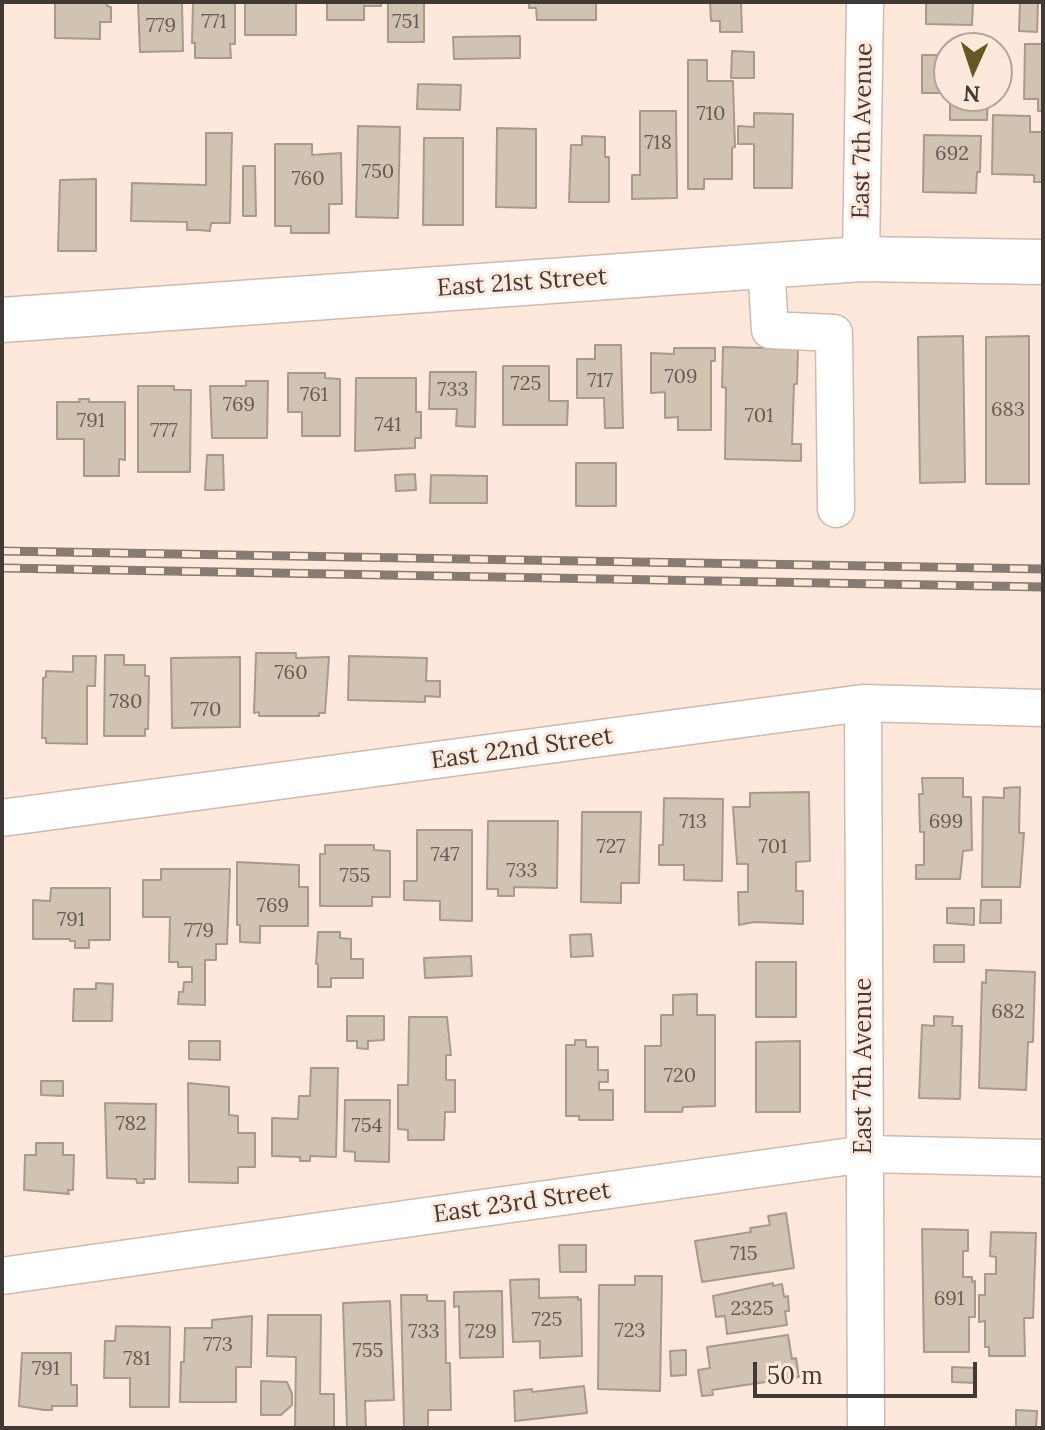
<!DOCTYPE html>
<style>
body{margin:0}
#map{position:relative;width:1045px;height:1430px;overflow:hidden;background:#fee8dc;font-family:Lora,serif}
canvas{display:block}
.frame{position:absolute;inset:0;border:4px solid #413934;pointer-events:none}
.north{position:absolute;left:933px;top:32px;width:80px;height:80px;box-sizing:border-box;background:#fee8dc;border:2px solid #b2a299;border-radius:50%;rotate:183deg;font-size:22px;font-weight:700;line-height:32px;text-align:center;color:#413934}
.north::after{content:'';display:block;margin:auto;width:28px;height:36px;background:#665825;clip-path:polygon(50% 0,100% 100%,50% 72%,0 100%)}
.scale{position:absolute;left:753px;top:1362px;width:224px;height:36px;box-sizing:border-box;border:4px solid #413934;border-top:0;padding-left:10px;font-size:24px;line-height:28px;white-space:nowrap;color:#413934;-webkit-text-stroke:6px #fee8dc;paint-order:stroke}
</style>
<div id="map">
<canvas width="1045" height="1430"></canvas>
<div class="frame"></div>
<div class="north">N</div>
<div class="scale">50 m</div>
</div>
<script>
const ctx = document.querySelector('canvas').getContext('2d');
ctx.lineJoin = 'round';
function fill(path, color) {
  ctx.fillStyle = color;
  ctx.fill(path, 'evenodd');
}
function shape(rows) {
  const path = new Path2D();
  for (const r of rows) {
    path.moveTo(r[0], r[1]);
    for (let i = 2; i < r.length; i += 2) path.lineTo(r[i], r[i + 1]);
  }
  return path;
}
function trace(path, color, width, dash) {
  ctx.strokeStyle = color;
  ctx.lineWidth = width;
  ctx.lineCap = dash ? 'butt' : 'round';
  ctx.setLineDash(dash || []);
  ctx.stroke(path);
}
function drawText(font, color, halo, rows, align = 'center') {
  ctx.font = font + ' Lora,serif';
  ctx.lineWidth = 6;
  ctx.setLineDash([]);
  ctx.textBaseline = 'middle';
  ctx.strokeStyle = halo;
  ctx.fillStyle = color;
  for (const [text, x, y, turn = 0] of rows) {
    ctx.save();
    ctx.translate(x, y);
    ctx.rotate((+turn || 0) * Math.PI / 180);
    ctx.textAlign = isNaN(turn) ? turn : align;
    if (halo) ctx.strokeText(text, 0, 0);
    ctx.fillText(text, 0, 0);
    ctx.restore();
  }
}
const building = shape([
 [55,2,107,2,107,6,111,7,111,22,100,22,100,39,55,38,55,2],
 [138,2,182,2,183,51,140,52,138,2],
 [193,2,235,2,235,44,230,44,231,58,195,58,195,43,192,43,193,2],
 [245,2,296,2,296,35,245,35,245,2],
 [327,2,381,2,381,6,364,6,364,20,327,20,327,2],
 [388,2,424,2,424,42,388,42,388,2],
 [529,2,596,2,596,20,537,20,536,8,529,8,529,2],
 [710,2,741,2,742,32,720,32,720,21,711,21,710,2],
 [926,2,973,2,972,25,926,24,926,2],
 [1020,2,1038,2,1037,32,1019,31,1020,2],
 [520,36,520,58,454,59,453,37,520,36],
 [1025,44,1043,44,1043,111,1038,111,1038,99,1024,99,1025,44],
 [732,51,754,52,754,78,731,78,732,51],
 [922,55,949,55,949,93,922,93,922,55],
 [688,60,707,60,707,81,733,81,735,147,732,148,732,179,704,179,704,189,688,189,688,60],
 [418,84,461,85,460,110,417,109,418,84],
 [950,96,988,96,987,120,950,120,950,96],
 [640,111,676,111,677,198,632,199,632,175,640,175,640,111],
 [754,113,793,114,792,188,754,188,754,144,738,144,738,126,754,127,754,113],
 [993,115,1030,116,1030,132,1043,132,1043,182,1034,182,1034,175,992,174,993,115],
 [358,126,400,127,398,218,356,217,358,126],
 [497,128,536,129,536,208,496,207,497,128],
 [206,133,232,133,230,223,211,223,210,231,199,230,187,230,187,222,131,221,132,183,206,185,206,133],
 [924,135,981,136,980,172,977,172,976,193,923,192,924,135],
 [582,136,605,137,605,157,609,157,609,202,569,202,571,145,582,145,582,136],
 [424,138,463,138,463,225,423,225,424,138],
 [275,144,312,144,312,155,341,153,342,204,329,204,329,233,291,233,291,226,275,226,275,144],
 [243,166,255,166,256,216,243,216,243,166],
 [96,179,96,251,58,251,60,180,96,179],
 [963,336,965,482,920,483,918,337,963,336],
 [1029,336,1029,484,986,484,986,337,1029,336],
 [595,345,621,345,623,428,605,428,604,398,577,398,577,359,595,359,595,345],
 [723,347,798,349,797,384,794,384,792,444,801,444,801,461,725,459,726,388,722,387,723,347],
 [674,348,715,348,715,361,711,361,711,430,678,430,678,417,665,418,665,392,651,393,651,353,674,354,674,348],
 [503,366,549,366,549,401,568,401,567,425,503,425,503,366],
 [430,372,476,372,475,427,456,426,457,409,429,409,430,372],
 [288,373,325,373,325,378,340,379,340,436,302,436,302,412,288,412,288,373],
 [356,378,416,378,416,412,421,412,421,438,415,438,415,448,355,451,356,378],
 [246,381,268,381,267,438,212,438,210,386,246,386,246,381],
 [138,386,174,386,174,390,191,390,190,472,138,472,138,386],
 [79,399,89,399,89,402,125,402,125,460,119,459,119,476,84,476,84,439,57,439,57,402,80,402,79,399],
 [207,455,223,455,224,490,205,490,207,455],
 [576,463,616,463,616,506,576,506,576,463],
 [415,474,416,490,396,491,395,475,415,474],
 [431,475,487,476,487,503,430,503,431,475],
 [256,653,296,653,296,658,329,657,325,713,319,713,319,716,259,716,259,712,254,713,256,653],
 [105,655,124,655,124,665,145,665,145,676,149,676,148,729,145,729,145,736,104,736,105,655],
 [73,656,96,656,95,686,87,686,87,744,46,743,46,738,42,738,43,678,46,677,46,671,73,672,73,656],
 [349,656,427,658,426,681,440,681,440,697,425,696,425,702,348,700,349,656],
 [240,657,240,727,172,728,171,658,240,657],
 [922,778,963,778,963,797,971,797,972,850,963,851,960,879,916,879,916,865,924,865,924,832,920,832,919,794,923,794,922,778],
 [1020,787,1019,833,1024,833,1020,887,982,887,983,797,1004,798,1004,788,1020,787],
 [809,792,810,861,796,862,796,891,803,891,803,924,754,922,739,925,738,892,748,892,748,864,737,864,733,807,750,807,750,793,809,792],
 [664,798,723,799,722,881,684,880,684,865,659,865,659,845,663,845,664,798],
 [582,812,641,812,639,883,621,883,621,903,581,902,582,812],
 [488,821,558,821,557,888,514,887,514,896,498,896,498,889,487,889,488,821],
 [417,830,472,830,472,921,440,920,440,901,404,900,404,881,417,881,417,830],
 [325,845,374,845,374,850,390,851,390,897,372,897,372,906,320,906,320,854,325,854,325,845],
 [237,862,299,865,299,887,308,887,308,926,260,926,260,943,240,942,240,925,237,925,237,862],
 [161,869,230,869,227,944,216,944,216,960,205,960,205,1005,178,1004,179,992,183,992,184,982,192,982,192,967,178,967,178,962,169,962,170,917,143,917,143,880,161,880,161,869],
 [51,888,110,888,110,940,89,940,89,948,75,948,75,941,70,941,70,939,33,939,33,900,50,901,51,888],
 [981,900,1001,900,1001,923,980,923,981,900],
 [947,908,974,908,974,925,947,923,947,908],
 [318,932,340,932,340,938,351,939,351,959,363,959,363,978,331,978,331,987,318,987,318,964,316,964,318,932],
 [591,934,593,956,571,957,570,935,591,934],
 [934,945,964,945,964,962,934,962,934,945],
 [471,956,472,976,425,978,424,958,471,956],
 [756,962,796,962,796,1017,756,1017,756,962],
 [986,970,1035,972,1033,1042,1028,1042,1026,1090,979,1088,982,982,986,983,986,970],
 [96,983,113,984,112,1021,73,1021,74,989,96,989,96,983],
 [697,994,697,1015,715,1015,715,1106,683,1107,682,1112,645,1112,645,1046,661,1046,661,1015,673,1015,673,995,697,994],
 [347,1016,384,1016,384,1040,368,1041,368,1049,357,1048,357,1041,347,1041,347,1016],
 [934,1016,953,1017,952,1026,962,1026,960,1099,919,1098,922,1025,934,1026,934,1016],
 [409,1017,447,1017,451,1055,446,1055,446,1080,455,1080,455,1112,445,1112,444,1140,408,1140,408,1130,398,1129,398,1085,408,1085,409,1017],
 [575,1040,586,1040,586,1047,598,1047,598,1070,608,1070,608,1082,599,1082,599,1090,613,1090,613,1120,579,1120,579,1116,566,1116,566,1045,575,1045,575,1040],
 [189,1041,220,1041,220,1060,189,1059,189,1041],
 [800,1041,800,1112,756,1112,756,1042,800,1041],
 [311,1068,338,1068,336,1157,310,1156,310,1161,300,1161,300,1157,272,1156,272,1118,298,1119,299,1096,310,1096,311,1068],
 [41,1081,63,1081,63,1096,41,1095,41,1081],
 [188,1083,229,1087,229,1115,238,1116,238,1133,255,1133,255,1167,238,1167,238,1183,189,1182,188,1083],
 [345,1100,390,1100,389,1162,355,1161,355,1152,344,1151,345,1100],
 [105,1103,156,1104,155,1179,144,1179,144,1183,137,1183,136,1179,107,1178,105,1103],
 [36,1143,63,1143,63,1155,74,1155,73,1190,68,1190,69,1194,24,1190,25,1155,36,1155,36,1143],
 [786,1213,794,1268,702,1282,695,1241,751,1232,750,1228,770,1225,768,1216,786,1213],
 [922,1229,968,1230,968,1251,963,1251,963,1277,972,1277,972,1282,975,1281,975,1317,969,1317,969,1352,924,1352,922,1229],
 [991,1232,1036,1233,1033,1318,1024,1318,1025,1356,989,1356,989,1347,985,1347,985,1321,979,1322,979,1295,985,1295,985,1274,996,1274,996,1257,990,1256,991,1232],
 [559,1245,586,1245,586,1272,560,1272,559,1245],
 [635,1276,662,1276,660,1391,598,1389,599,1285,635,1285,635,1276],
 [539,1279,539,1298,578,1297,578,1300,581,1299,582,1356,540,1358,540,1341,513,1342,510,1280,539,1279],
 [773,1283,773,1286,782,1284,784,1297,788,1296,789,1311,785,1311,787,1325,727,1334,725,1316,716,1317,713,1296,773,1283],
 [502,1291,503,1357,460,1358,459,1306,454,1307,454,1292,502,1291],
 [401,1295,427,1295,427,1301,445,1301,446,1363,450,1363,451,1410,428,1410,428,1428,404,1428,401,1295],
 [390,1301,394,1400,365,1401,366,1428,347,1428,343,1303,390,1301],
 [268,1315,321,1315,320,1394,334,1394,334,1428,295,1428,296,1357,267,1356,268,1315],
 [252,1316,251,1367,236,1367,236,1402,180,1402,181,1362,184,1362,185,1328,212,1328,212,1320,252,1316],
 [116,1326,170,1327,169,1407,130,1407,130,1378,104,1378,105,1341,115,1341,116,1326],
 [788,1335,792,1359,796,1358,799,1377,712,1390,713,1395,702,1396,698,1370,710,1368,707,1347,788,1335],
 [686,1350,686,1375,671,1376,670,1351,686,1350],
 [22,1353,71,1353,71,1385,77,1385,77,1406,52,1406,52,1410,44,1410,19,1406,22,1353],
 [952,1367,976,1368,976,1383,952,1382,952,1367],
 [261,1381,287,1382,292,1394,292,1405,281,1415,261,1415,261,1381],
 [584,1386,587,1413,515,1421,514,1391,532,1389,532,1392,584,1386],
 [1016,1410,1037,1411,1036,1428,1016,1428,1016,1410]
]);
fill(building, '#d1c3b1');
trace(building, '#a89a89', 2);
const minor = shape([
 [861,259,865,2],
 [766,266,770,330,834,333,836,509],
 [863,703,866,1428],
 [2,818,863,703,1043,708],
 [2,1276,865,1154,1043,1158]
]);
const major = shape([
 [2,320,861,259,1043,262]
]);
trace(minor, '#cfbaae', 39);
trace(major, '#cfbaae', 47);
trace(minor, '#fff', 36);
trace(major, '#fff', 44);
const rail = shape([
 [2,551,1043,569],
 [2,568,1043,587]
]);
trace(rail, '#887b73', 9);
trace(rail, '#fee8dc', 6, [18]);
drawText('20px', '#655c53', null, [
 ["771",214,22],
 ["751",406,22],
 ["779",161,26],
 ["710",711,114],
 ["718",658,143],
 ["692",952,154],
 ["750",378,172],
 ["760",308,179],
 ["709",681,377],
 ["717",600,381],
 ["725",526,384],
 ["733",453,390],
 ["761",314,395],
 ["769",239,405],
 ["683",1008,410],
 ["701",759,416],
 ["791",91,421],
 ["741",388,425],
 ["777",164,431],
 ["760",291,673],
 ["780",126,702],
 ["770",206,710],
 ["713",693,822],
 ["699",946,822],
 ["727",611,847],
 ["701",773,847],
 ["747",445,855],
 ["733",522,871],
 ["755",355,876],
 ["769",273,906],
 ["791",71,920],
 ["779",199,931],
 ["682",1008,1012],
 ["720",680,1076],
 ["782",131,1124],
 ["754",367,1126],
 ["715",744,1254],
 ["691",949,1299],
 ["2325",752,1309],
 ["725",547,1320],
 ["723",630,1331],
 ["733",424,1332],
 ["729",481,1332],
 ["773",218,1345],
 ["755",368,1351],
 ["781",137,1359],
 ["791",46,1369]
]);
drawText('24px', '#413934', '#fee8dc', [
 ["East 7th Avenue",863,131,-89],
 ["East 21st Street",522,283,-4],
 ["East 22nd Street",522,749,-8],
 ["East 7th Avenue",864,1066,-90],
 ["East 23rd Street",522,1203,-8]
]);
</script>
